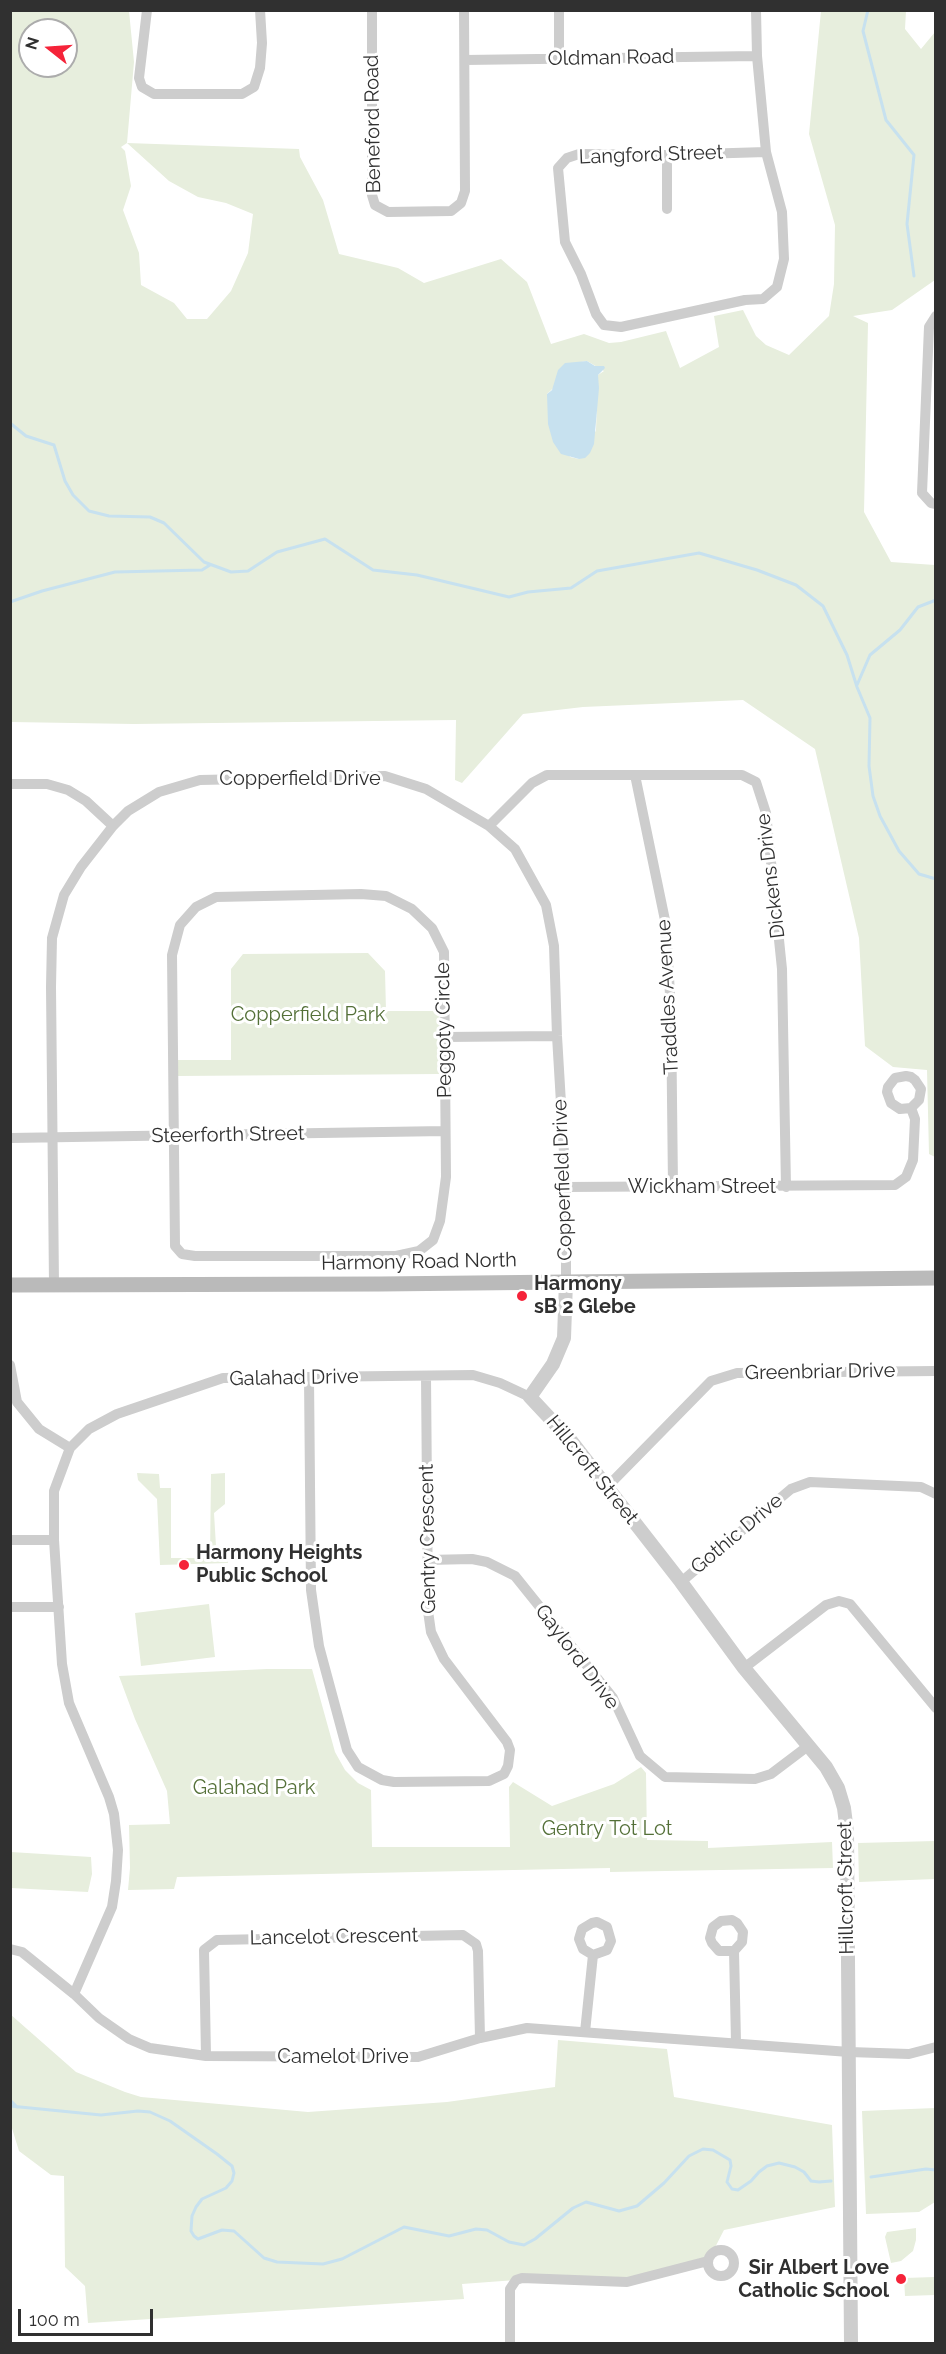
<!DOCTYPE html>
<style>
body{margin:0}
#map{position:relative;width:946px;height:2354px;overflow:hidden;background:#fff;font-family:Raleway,sans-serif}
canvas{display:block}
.frame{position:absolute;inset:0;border:12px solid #303030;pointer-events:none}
.north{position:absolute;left:18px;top:18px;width:60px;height:60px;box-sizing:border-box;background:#fff;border:2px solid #acacac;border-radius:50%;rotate:287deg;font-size:16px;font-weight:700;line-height:24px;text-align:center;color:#303030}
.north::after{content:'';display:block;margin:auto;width:21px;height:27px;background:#f52339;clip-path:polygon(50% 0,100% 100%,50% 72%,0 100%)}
.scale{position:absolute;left:18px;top:2309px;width:135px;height:27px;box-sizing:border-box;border:3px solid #303030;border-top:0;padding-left:8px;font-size:18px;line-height:21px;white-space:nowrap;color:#303030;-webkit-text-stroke:4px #fff;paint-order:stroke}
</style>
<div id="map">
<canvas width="946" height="2354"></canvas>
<div class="frame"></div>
<div class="north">N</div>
<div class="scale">100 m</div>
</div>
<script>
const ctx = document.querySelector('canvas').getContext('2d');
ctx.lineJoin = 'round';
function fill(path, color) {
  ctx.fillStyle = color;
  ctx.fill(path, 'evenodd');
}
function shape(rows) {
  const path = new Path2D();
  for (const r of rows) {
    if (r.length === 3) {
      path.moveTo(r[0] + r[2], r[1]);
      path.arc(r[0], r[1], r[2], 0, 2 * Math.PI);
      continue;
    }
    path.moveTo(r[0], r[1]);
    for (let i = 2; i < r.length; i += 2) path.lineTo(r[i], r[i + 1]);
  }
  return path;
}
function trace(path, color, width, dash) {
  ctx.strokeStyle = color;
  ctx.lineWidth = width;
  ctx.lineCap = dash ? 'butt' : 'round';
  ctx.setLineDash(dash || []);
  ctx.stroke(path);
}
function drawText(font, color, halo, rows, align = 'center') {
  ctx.font = font + ' Raleway,sans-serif';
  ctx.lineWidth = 6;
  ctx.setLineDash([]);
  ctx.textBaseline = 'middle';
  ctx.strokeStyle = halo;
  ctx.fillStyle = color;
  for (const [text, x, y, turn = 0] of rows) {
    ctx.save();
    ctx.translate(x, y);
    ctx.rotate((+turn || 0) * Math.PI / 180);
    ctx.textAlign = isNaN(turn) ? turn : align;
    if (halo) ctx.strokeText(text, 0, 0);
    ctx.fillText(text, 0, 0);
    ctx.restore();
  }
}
fill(shape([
 [11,11,129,11,134,62,127,143,299,149,300,157,323,200,339,254,398,268,424,283,501,259,527,282,551,344,584,334,609,343,621,342,666,331,680,368,719,347,714,316,743,310,756,336,766,345,789,355,829,316,834,284,835,225,809,134,821,11,906,11,905,29,921,49,935,32,935,280,892,310,853,316,868,323,864,512,891,562,935,565,935,1157,929,1154,927,1070,893,1067,865,1046,859,938,815,749,743,700,583,707,523,714,462,783,455,780,456,720,134,724,11,722],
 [30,30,66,30,66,66,30,66],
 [127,143,169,181,198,197,226,203,253,214,248,253,231,291,207,319,187,319,174,303,141,285,139,253,123,210,131,186,125,151,121,147],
 [587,361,604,371,598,375,596,430,585,455,579,459,570,457,547,394,581,362],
 [368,953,385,971,386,1011,439,1011,439,1074,178,1076,178,1060,231,1060,231,969,243,954],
 [137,1473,159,1474,160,1488,171,1488,171,1558,210,1558,211,1474,225,1473,225,1504,214,1513,216,1546,227,1547,228,1563,160,1565,157,1499,138,1480],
 [209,1604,215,1657,141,1666,135,1613],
 [267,1669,312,1669,335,1752,345,1770,358,1783,371,1790,372,1847,510,1847,509,1787,513,1782,552,1806,614,1784,641,1767,646,1773,647,1840,708,1841,708,1848,832,1842,833,1868,610,1872,610,1868,177,1877,174,1889,128,1890,130,1868,129,1825,170,1824,167,1791,135,1719,119,1676],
 [935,1841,935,1879,859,1882,858,1843],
 [11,1852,91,1857,92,1874,88,1892,11,1888],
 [10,2014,76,2072,125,2092,141,2097,308,2112,447,2102,555,2087,558,2040,667,2049,674,2097,832,2125,835,2207,724,2230,708,2261,627,2282,516,2280,462,2284,464,2299,88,2323,85,2286,65,2267,64,2176,51,2175,19,2151,11,2125],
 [935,2108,935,2202,919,2212,866,2214,862,2111],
 [916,2228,916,2240,913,2251,901,2261,891,2263,885,2237,887,2232],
 [935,2277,935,2295,905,2296,904,2278]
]), '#e7eedd');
fill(shape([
 [587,361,595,366,604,366,605,368,598,375,599,388,594,444,590,453,585,458,579,459,561,454,553,442,548,424,547,394,552,390,558,370,565,363]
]), '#c7e1ef');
trace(shape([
 [868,10,863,31,886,120,914,155,907,224,914,276],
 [10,423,26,436,54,445,65,481,73,495,89,511,109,516,150,517,164,523,204,562,231,572,248,571,277,552,325,539,373,570,417,575,509,597,528,592,571,588,597,571,699,553,757,570,796,585,823,606,847,655,857,687,870,718,869,766,873,796,880,816,899,851,919,874,936,879],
 [10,602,42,591,115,572,202,570,210,565],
 [857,685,870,655,900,630,918,607,936,600],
 [10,2100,17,2107],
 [10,2106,101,2115,138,2111,150,2112,170,2121,217,2154,232,2166,234,2173,232,2181,226,2188,202,2199,196,2207,192,2216,191,2231,194,2236,198,2239,222,2230,234,2231,264,2258,277,2262,323,2264,342,2259,404,2227,449,2236,476,2229,487,2230,509,2242,524,2245,535,2239,573,2208,586,2202,619,2211,637,2206,664,2183,689,2156,703,2149,713,2150,730,2160,731,2166,727,2182,732,2189,738,2190,751,2181,759,2172,767,2166,779,2163,795,2167,804,2172,811,2181,819,2182,831,2181],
 [871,2177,926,2169,936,2170]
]), '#c7e1ef', 3);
trace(shape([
 [147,10,139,78,142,87,154,94,242,94,254,87,260,68,262,43,260,10],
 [372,10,372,195,375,205,388,212,451,211,461,203,465,191,464,10],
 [559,10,559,59],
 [756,10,757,56,766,152,782,212,784,259,777,287,763,299,745,300,621,327,604,325,596,314,581,274,565,242,558,168,567,158,579,154,667,155,766,152],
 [465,60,757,56],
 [667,155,667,209],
 [936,316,929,327,922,493,931,503,936,504],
 [635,775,666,925,671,1012,673,1186],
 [10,784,47,784,68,790,86,801,113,826],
 [489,826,532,783,547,775,742,775,756,782,766,813,782,969,786,1187],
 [361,894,386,896,412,909,432,928,444,952,446,1177,440,1221,433,1240,419,1251,396,1256,195,1256,182,1254,175,1246,172,955,180,925,196,907,216,897,361,894],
 [445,1037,557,1036],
 [10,1138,445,1131],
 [566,1187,895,1185,906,1177,913,1160,915,1119,911,1108,919,1100,921,1089,915,1080,911,1077,906,1076,895,1078,888,1087,887,1092,891,1103,900,1109,911,1108],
 [54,1285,51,987,52,938,64,895,81,867,113,826,128,811,159,792,200,780,385,776,426,789,489,826,515,849,546,905,554,946,557,1036,566,1187,566,1281],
 [10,1365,17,1402,39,1429,70,1448],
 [309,1377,311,1590,319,1646,347,1750,358,1767,382,1780,394,1782,489,1781,504,1774,508,1766,510,1750,507,1742,444,1659,431,1632,428,1611,426,1376],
 [607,1487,711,1381,737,1373,936,1371],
 [10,1540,54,1540],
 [427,1560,472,1559,487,1562,515,1576,613,1698,640,1756,665,1777,755,1779,771,1774,808,1746],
 [681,1582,791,1489,810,1482,921,1487,936,1494],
 [10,1607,59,1607],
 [744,1668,826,1605,839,1601,850,1604,936,1708],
 [10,1949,22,1952,74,1994,99,2018,129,2039,150,2048,206,2056,418,2057,480,2038,527,2028,849,2052,909,2054,936,2047],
 [734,1951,742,1942,743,1932,737,1923,732,1920,721,1921,713,1927,710,1938,712,1943,719,1951,734,1951,736,2042],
 [74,1994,112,1907,116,1881,118,1850,114,1814,109,1797,69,1703,62,1664,54,1540,54,1491,70,1448,89,1429,117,1414,223,1378,473,1375,500,1383,530,1397],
 [585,2032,593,1955,583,1949,579,1939,582,1929,592,1923,597,1922,607,1927,611,1941,607,1950,593,1955],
 [206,2056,204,1950,217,1940,463,1935,476,1944,478,1951,480,2038],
 [721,2263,13],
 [510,2344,510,2289,516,2280,522,2278,627,2282,708,2261]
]), '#cdcdcd', 10);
trace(shape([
 [566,1281,564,1338,553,1364,530,1397,572,1442,681,1582,744,1668,826,1767,838,1788,844,1808,847,1832,851,2344]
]), '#cdcdcd', 14);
trace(shape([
 [10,1285,381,1284,936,1278]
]), '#bababa', 15);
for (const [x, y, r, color] of [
 [522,1296,6,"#f52339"],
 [184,1565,6,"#f52339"],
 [901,2279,6,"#f52339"]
]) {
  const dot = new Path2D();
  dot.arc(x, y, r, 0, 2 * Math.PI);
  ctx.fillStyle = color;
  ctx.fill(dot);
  trace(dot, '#fff', 2);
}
drawText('20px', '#303030', '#fff', [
 ["Oldman Road",611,58,-1],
 ["Beneford Road",373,124,-91],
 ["Langford Street",651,155,-2],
 ["Copperfield Drive",300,779],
 ["Dickens Drive",771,876,-97],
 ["Traddles Avenue",668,997,-93],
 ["Peggoty Circle",444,1030,-91],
 ["Steerforth Street",228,1135,-1],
 ["Copperfield Drive",563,1180,-92],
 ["Wickham Street",702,1187],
 ["Harmony Road North",419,1262,-1],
 ["Greenbriar Drive",820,1372,-1],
 ["Galahad Drive",294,1378,-1],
 ["Hillcroft Street",592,1470,51],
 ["Gothic Drive",737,1534,-40],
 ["Gentry Crescent",428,1539,-91],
 ["Gaylord Drive",577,1657,53],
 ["Hillcroft Street",846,1888,-91],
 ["Lancelot Crescent",334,1937,-1],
 ["Camelot Drive",343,2057]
]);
drawText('20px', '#547038', '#fff', [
 ["Copperfield Park",308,1015],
 ["Galahad Park",254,1788],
 ["Gentry Tot Lot",607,1829]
]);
drawText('bold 20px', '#303030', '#fff', [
 ["Harmony",534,1284],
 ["sB 2 Glebe",534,1307],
 ["Harmony Heights",196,1553],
 ["Public School",196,1576],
 ["Sir Albert Love",889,2268,"right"],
 ["Catholic School",889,2291,"right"]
], 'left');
</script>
